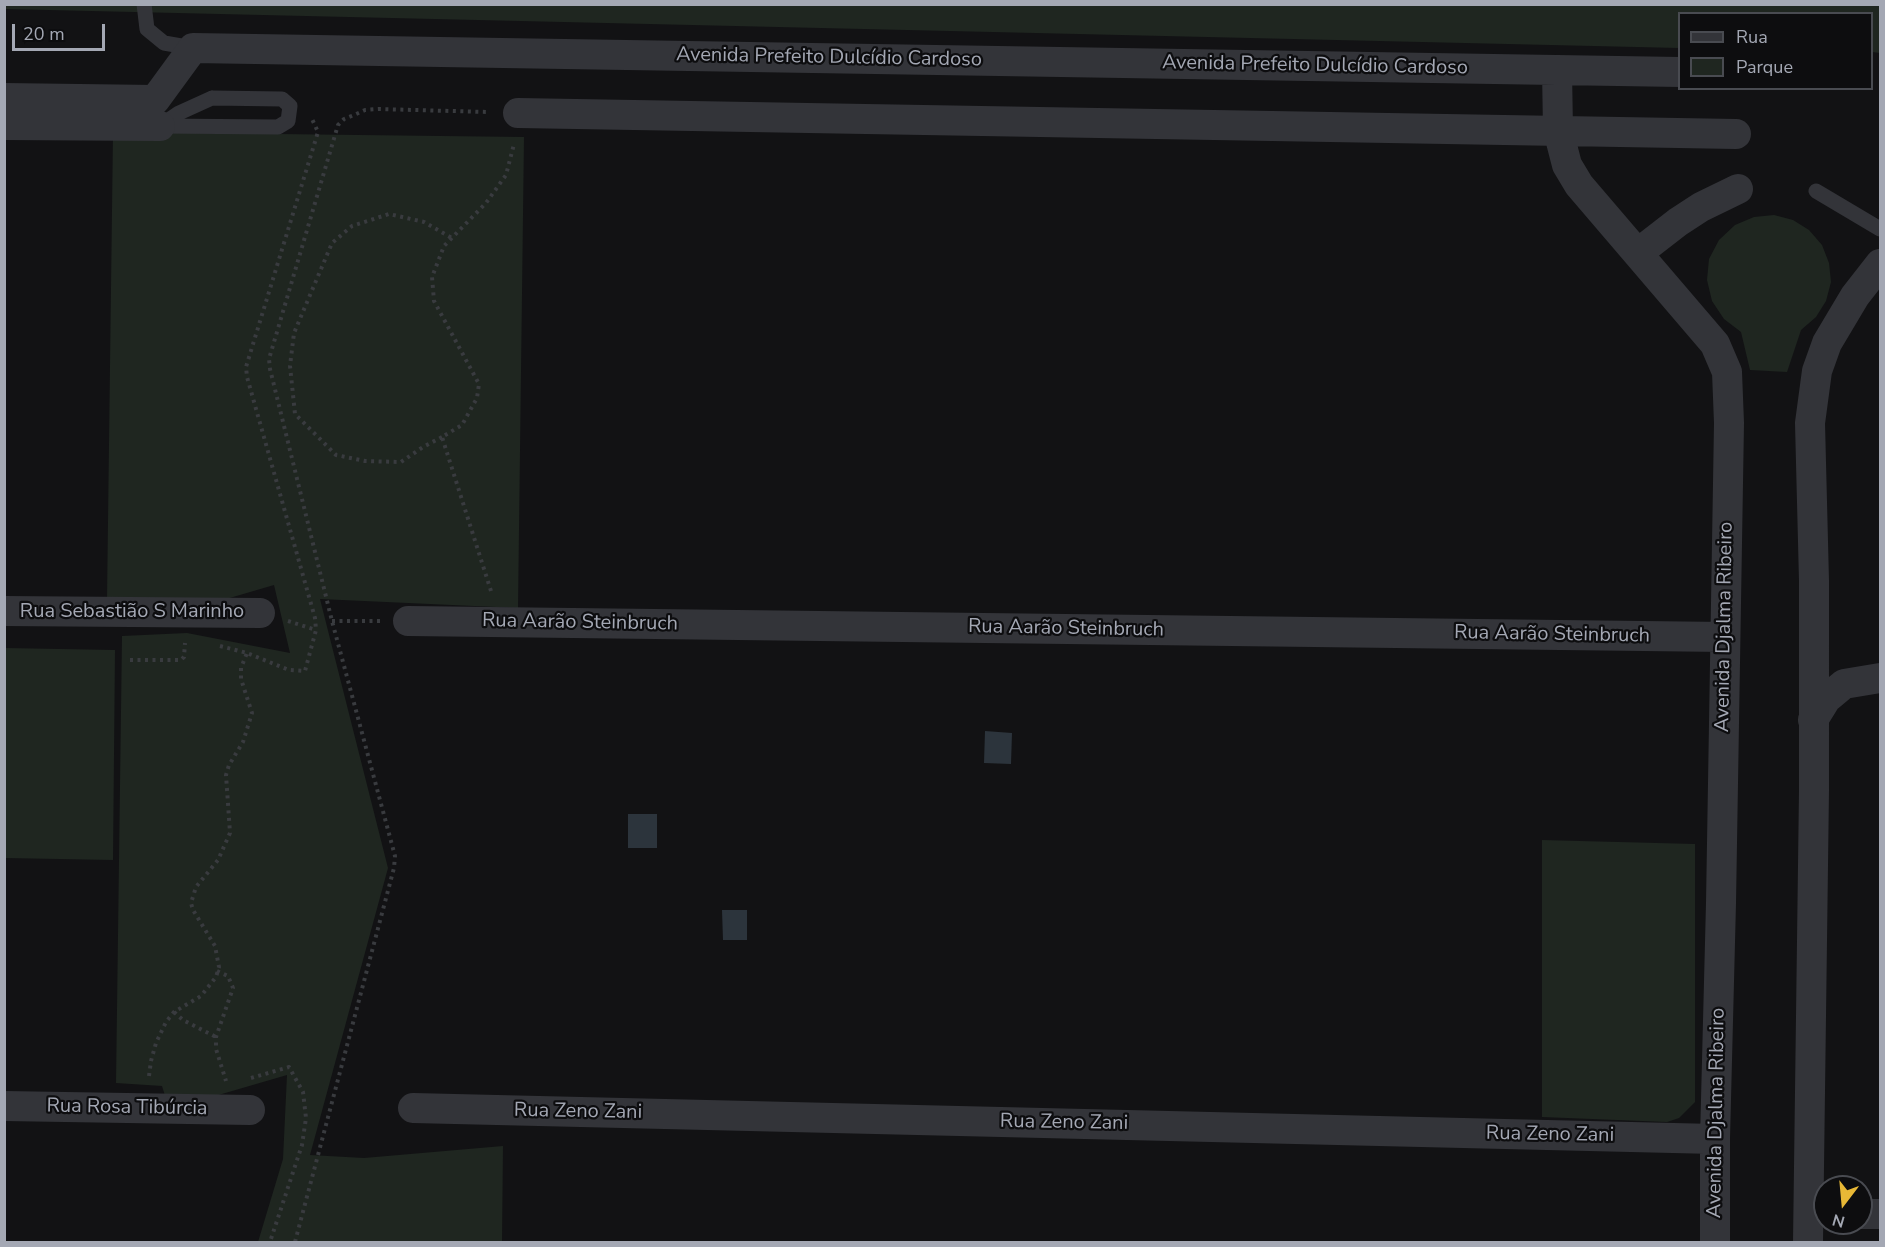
<!DOCTYPE html>
<meta charset="utf-8">
<style>
body{margin:0}
#map{position:relative;width:1885px;height:1247px;overflow:hidden;background:#121214;font-family:"Nunito Sans",sans-serif}
canvas{display:block}
.frame{position:absolute;inset:0;border:6px solid #a4a8b4;pointer-events:none}
.legend{position:absolute;left:1678px;top:12px;width:195px;height:78px;box-sizing:border-box;background:#0d0d0f;border:2px solid #494b51;margin:0;padding:8px 10px;list-style:none;font-size:18px;color:#a4a8b4}
.legend li{display:flex;align-items:center;gap:12px;height:30px}
.legend b{width:30px;border:2px solid #494b51}
.north{position:absolute;left:1813px;top:1175px;width:60px;height:60px;box-sizing:border-box;background:#0d0d0f;border:2px solid #494b51;border-radius:50%;rotate:196deg;font-size:16px;font-weight:700;line-height:24px;text-align:center;color:#a4a8b4}
.north::after{content:'';display:block;margin:auto;width:21px;height:27px;background:#e8b836;clip-path:polygon(50% 0,100% 100%,50% 72%,0 100%)}
.scale{position:absolute;left:12px;top:24px;width:93px;height:27px;box-sizing:border-box;border:3px solid #a4a8b4;border-top:0;padding-left:8px;font-size:18px;line-height:21px;white-space:nowrap;color:#a4a8b4;-webkit-text-stroke:4px #0d0d0f;paint-order:stroke}
</style>
<div id="map">
<canvas width="1885" height="1247"></canvas>
<div class="frame"></div>
<ul class="legend">
<li><b style="height:8px;background:#333439"></b>Rua</li>
<li><b style="height:16px;background:#1f2620"></b>Parque</li>
</ul>
<div class="north">N</div>
<div class="scale">20 m</div>
</div>
<script>
const ctx = document.querySelector('canvas').getContext('2d');
ctx.lineJoin = 'round';
function fill(path, color) {
  ctx.fillStyle = color;
  ctx.fill(path, 'evenodd');
}
function shape(rows) {
  const path = new Path2D();
  for (const r of rows) {
    path.moveTo(r[0], r[1]);
    for (let i = 2; i < r.length; i += 2) path.lineTo(r[i], r[i + 1]);
  }
  return path;
}
function trace(path, color, width, dash) {
  ctx.strokeStyle = color;
  ctx.lineWidth = width;
  ctx.lineCap = dash ? 'butt' : 'round';
  ctx.setLineDash(dash || []);
  ctx.stroke(path);
}
function drawText(font, color, halo, rows, align = 'center') {
  ctx.font = font + ' "Nunito Sans",sans-serif';
  ctx.lineWidth = 4.5;
  ctx.setLineDash([]);
  ctx.textBaseline = 'middle';
  ctx.strokeStyle = halo;
  ctx.fillStyle = color;
  for (const [text, x, y, turn = 0] of rows) {
    ctx.save();
    ctx.translate(x, y);
    ctx.rotate((+turn || 0) * Math.PI / 180);
    ctx.textAlign = isNaN(turn) ? turn : align;
    if (halo) ctx.strokeText(text, 0, 0);
    ctx.fillText(text, 0, 0);
    ctx.restore();
  }
}
fill(shape([
 [5,4,1880,4,1880,53,1872,52,1872,14,1680,14,1679,48,5,9],
 [113,132,524,137,518,608,320,599,388,868,310,1155,364,1158,503,1146,502,1242,258,1242,283,1159,287,1075,191,1103,167,1102,162,1086,116,1083,122,636,187,633,290,653,274,585,216,602,107,599],
 [1774,215,1793,220,1809,230,1822,245,1829,263,1831,282,1826,301,1816,317,1801,330,1787,372,1750,370,1741,332,1724,319,1712,301,1707,280,1709,259,1719,240,1735,225,1754,217],
 [5,648,115,650,113,860,5,858],
 [1542,840,1695,844,1695,1102,1679,1118,1667,1122,1542,1117]
]), '#1f2620');
fill(shape([
 [985,731,1012,733,1011,764,984,763],
 [628,814,657,814,657,848,628,848],
 [722,910,747,910,747,940,723,940]
]), '#2c343c');
trace(shape([
 [442,437,423,447,401,462,365,461,336,455,295,414,290,366,294,333,332,243,352,226,389,214,424,222,452,238],
 [491,591,442,437,462,425,477,398,479,384,434,301,432,277,444,246,486,203,506,175,514,144],
 [288,621,316,630],
 [332,621,380,621],
 [220,646,247,653,289,670,305,671,316,630,315,618,247,377,246,367,318,132,312,119],
 [130,660,181,660,184,657,185,643],
 [217,971,228,976,233,988,216,1037,216,1049,226,1081],
 [174,1012,183,1020,216,1037],
 [149,1076,151,1061,156,1043,166,1022,174,1012,201,996,216,977,219,967,215,946,193,910,191,903,196,887,218,860,230,833,226,775,229,765,243,742,252,713,241,679,241,668,247,653],
 [251,1078,289,1067,303,1092,306,1118,302,1145,270,1242],
 [295,1242,394,868,395,856,332,621,270,369,269,359,338,125,344,119,354,115,365,110,378,109,488,112]
]), '#393b3f', 4, [3, 4.5]);
trace(shape([
 [144,4,147,29,164,43,193,48],
 [212,98,282,99,290,106,288,121,278,127,160,126,179,113,212,98],
 [1816,191,1880,229]
]), '#333439', 15);
trace(shape([
 [1557,70,1558,130,1567,165,1579,185,1715,344,1727,372,1729,423,1721,903,1715,1139,1715,1242],
 [4,98,155,100,193,48,1680,72],
 [518,113,1736,134],
 [4,125,160,126],
 [1638,253,1678,222,1701,207,1738,189],
 [4,611,260,613],
 [408,621,1725,637],
 [1813,720,1826,699,1844,684,1880,678],
 [4,1106,250,1110],
 [413,1108,1715,1139],
 [1861,1214,1880,1214],
 [1808,1242,1814,790,1814,581,1810,423,1817,371,1827,343,1855,296,1880,264]
]), '#333439', 30);
drawText('20px', '#a4a8b4', '#0d0d0f', [
 ["Avenida Prefeito Dulcídio Cardoso",829,58,1],
 ["Avenida Prefeito Dulcídio Cardoso",1315,66,1],
 ["Rua Sebastião S Marinho",132,612],
 ["Rua Aarão Steinbruch",580,623,1],
 ["Avenida Djalma Ribeiro",1725,627,-89],
 ["Rua Aarão Steinbruch",1066,629,1],
 ["Rua Aarão Steinbruch",1552,635,1],
 ["Rua Rosa Tibúrcia",127,1108,1],
 ["Rua Zeno Zani",578,1112,1],
 ["Avenida Djalma Ribeiro",1717,1113,-89],
 ["Rua Zeno Zani",1064,1123,1],
 ["Rua Zeno Zani",1550,1135,1]
]);
</script>
